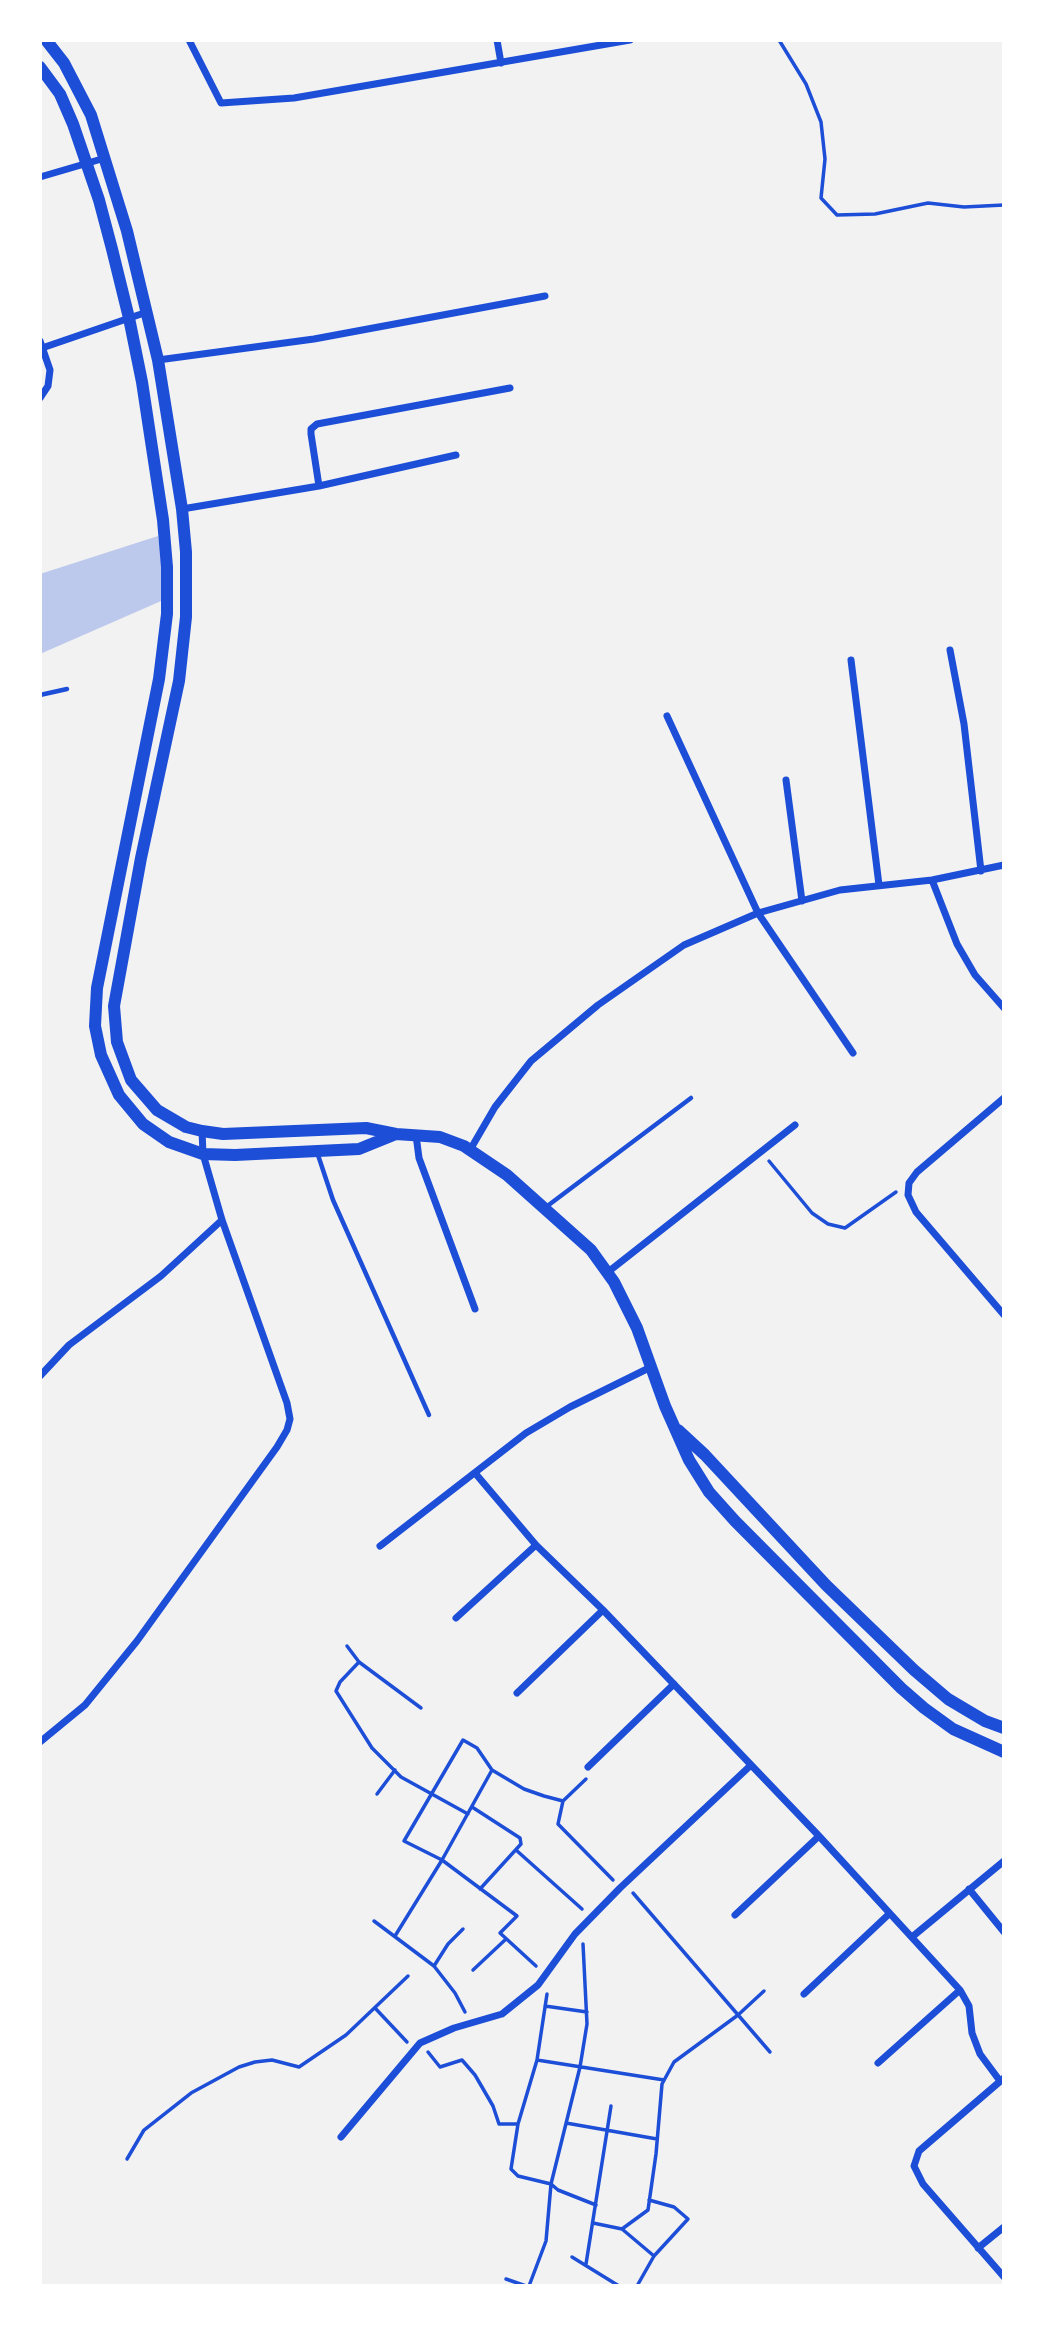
<!DOCTYPE html>
<style>
body{margin:0}
#map{position:relative;width:1044px;height:2326px;overflow:hidden;background:#f2f2f2;font-family:Inter,sans-serif}
canvas{display:block}
.frame{position:absolute;inset:0;border:42px solid #fff;pointer-events:none}
</style>
<div id="map">
<canvas width="1044" height="2326"></canvas>
<div class="frame"></div>
</div>
<script>
const ctx = document.querySelector('canvas').getContext('2d');
ctx.lineJoin = 'round';
function fill(path, color) {
  ctx.fillStyle = color;
  ctx.fill(path, 'evenodd');
}
function shape(rows) {
  const path = new Path2D();
  for (const r of rows) {
    path.moveTo(r[0], r[1]);
    for (let i = 2; i < r.length; i += 2) path.lineTo(r[i], r[i + 1]);
  }
  return path;
}
function trace(path, color, width, dash) {
  ctx.strokeStyle = color;
  ctx.lineWidth = width;
  ctx.lineCap = dash ? 'butt' : 'round';
  ctx.setLineDash(dash || []);
  ctx.stroke(path);
}
fill(shape([
 [158,536,168,598,40,654,40,574]
]), '#bdc9ec');
trace(shape([
 [779,40,806,84,821,122,825,159,821,198,837,215,875,214,928,203,964,207,1004,205],
 [769,1161,812,1213,828,1224,845,1228,896,1192],
 [347,1646,359,1662,421,1708],
 [359,1662,340,1682,336,1691,372,1748,401,1777,468,1814],
 [377,1794,395,1770],
 [563,1801,558,1824,613,1880],
 [472,1807,520,1838,521,1844,480,1889],
 [516,1850,582,1909],
 [633,1893,770,2052],
 [374,1921,434,1966,455,1993,465,2012],
 [395,1936,442,1860,492,1770],
 [434,1966,448,1944,463,1929],
 [536,1966,500,1933,517,1916,442,1860,404,1841,463,1740,477,1748,492,1770,524,1789,544,1796,563,1801,586,1779],
 [473,1970,506,1939],
 [545,2006,587,2012],
 [375,2008,407,2042],
 [428,2052,440,2067,462,2060,475,2075,493,2106,499,2124,518,2124,537,2060,547,1994],
 [537,2060,664,2080],
 [566,2123,657,2139],
 [518,2124,511,2169,518,2176,551,2184,558,2190,596,2205],
 [127,2159,144,2130,191,2093,239,2067,255,2062,272,2060,299,2067,346,2035,408,1976],
 [593,2223,622,2229,654,2256],
 [622,2229,648,2210,656,2154,662,2084,674,2062,738,2015,764,1991],
 [572,2257,619,2286],
 [586,2264,611,2106],
 [506,2279,526,2286],
 [529,2286,546,2241,551,2184,580,2067,587,2024,583,1944],
 [637,2286,654,2256,688,2219,674,2207,649,2200]
]), '#1d4ed8', 3.5);
trace(shape([
 [40,695,67,689],
 [317,1152,333,1200,429,1415],
 [546,1207,691,1098]
]), '#1d4ed8', 4.5);
trace(shape([
 [189,40,221,103,294,98,630,40],
 [497,40,501,63],
 [40,177,105,158],
 [40,341,50,370,48,386,40,398],
 [42,348,147,312],
 [158,360,314,339,545,296],
 [319,486,311,434,311,429,317,424,510,388],
 [182,509,319,486,456,455],
 [950,650,964,724,981,871],
 [851,660,879,885],
 [667,716,758,913,853,1053],
 [786,780,802,901],
 [932,880,957,944,975,975,1004,1008],
 [1004,1098,917,1172,909,1183,908,1195,916,1212,1004,1315],
 [416,1135,419,1158,475,1309],
 [470,1150,495,1107,531,1061,598,1005,684,945,758,913,840,890,932,880,1004,865],
 [608,1272,795,1125],
 [40,1376,69,1345,161,1276,222,1220],
 [475,1473,536,1545,603,1610,819,1836,960,1990,969,2006,972,2033,980,2054,1000,2081],
 [380,1546,526,1433,570,1407,651,1367],
 [456,1618,536,1545],
 [517,1693,603,1610],
 [40,1742,85,1705,137,1641,277,1447,287,1430,290,1419,287,1403,222,1220,203,1154,202,1131],
 [588,1767,674,1684],
 [969,1889,1004,1932],
 [735,1915,819,1836],
 [912,1937,1004,1861],
 [804,1994,889,1914],
 [878,2063,960,1990],
 [1004,2078,919,2151,914,2166,923,2184,1004,2277],
 [341,2137,420,2043,454,2028,502,2014,538,1985,575,1934,620,1888,750,1766],
 [978,2248,1004,2227]
]), '#1d4ed8', 7);
trace(shape([
 [46,40,64,63,91,115,127,231,158,360,182,509,186,552,186,617,179,681,141,858,114,1006,117,1042,131,1080,157,1110,186,1127,202,1131,223,1134,366,1128,396,1134,440,1137,464,1146,507,1175,591,1250,614,1282,637,1328,665,1406,689,1460,709,1492,735,1521,901,1688,924,1708,953,1729,1004,1752],
 [40,67,60,94,73,124,99,200,112,249,129,318,142,382,163,520,167,567,167,614,159,679,97,988,95,1026,101,1055,119,1095,143,1124,169,1142,203,1154,235,1155,359,1149,396,1134],
 [678,1430,705,1455,826,1585,914,1670,948,1699,985,1721,1004,1728]
]), '#1d4ed8', 12);
</script>
